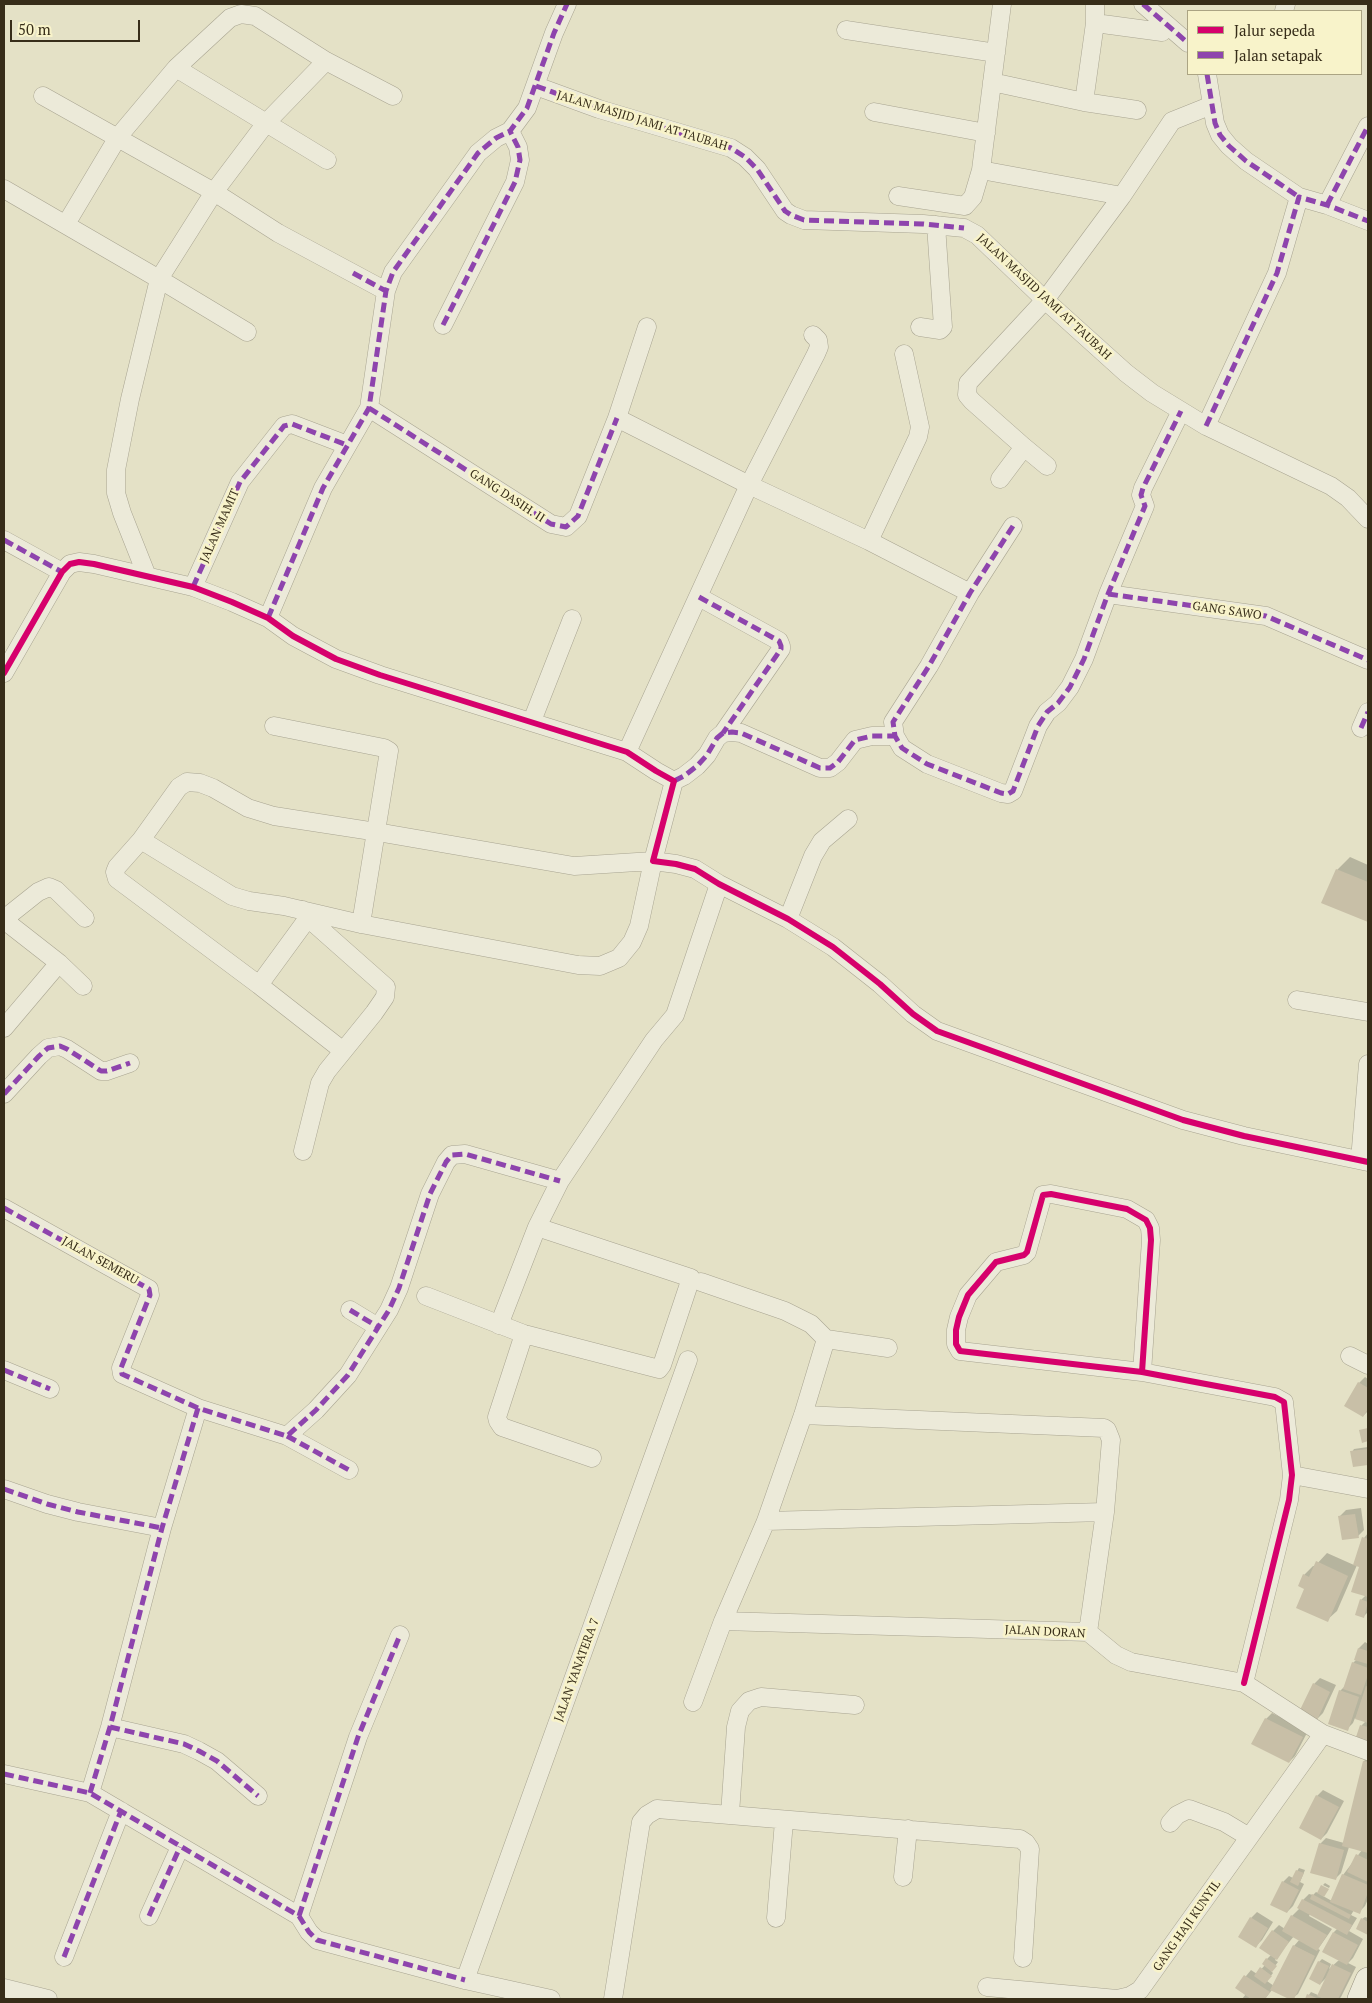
<!DOCTYPE html>
<style>
body{margin:0}
#map{position:relative;width:1372px;height:2003px;overflow:hidden;background:#e4e1c6;font-family:"PT Serif",serif}
canvas{display:block}
.frame{position:absolute;inset:0;border:5px solid #372d19;pointer-events:none}
.legend{position:absolute;left:1187px;top:10px;width:175px;height:65px;box-sizing:border-box;background:#f8f3ca;border:1px solid #aba483;margin:0;padding:6px 9px;list-style:none;font-size:15px;color:#372d19}
.legend li{display:flex;align-items:center;gap:10px;height:25px}
.legend b{width:25px;border:1px solid #aba483}
.scale{position:absolute;left:10px;top:20px;width:130px;height:22px;box-sizing:border-box;border:2px solid #372d19;border-top:0;padding-left:6px;font-size:15px;line-height:18px;white-space:nowrap;color:#372d19;-webkit-text-stroke:4px #f8f3ca;paint-order:stroke}
</style>
<div id="map">
<canvas width="1372" height="2003"></canvas>
<div class="frame"></div>
<ul class="legend">
<li><b style="height:6px;background:#d6006c"></b>Jalur sepeda</li>
<li><b style="height:6px;background:#8e44ad"></b>Jalan setapak</li>
</ul>
<div class="scale">50 m</div>
</div>
<script>
const ctx = document.querySelector('canvas').getContext('2d');
ctx.lineJoin = 'round';
function fill(path, color) {
  ctx.fillStyle = color;
  ctx.fill(path, 'evenodd');
}
function shape(rows) {
  const path = new Path2D();
  for (const r of rows) {
    path.moveTo(r[0], r[1]);
    for (let i = 2; i < r.length; i += 2) path.lineTo(r[i], r[i + 1]);
  }
  return path;
}
function trace(path, color, width, dash) {
  ctx.strokeStyle = color;
  ctx.lineWidth = width;
  ctx.lineCap = dash ? 'butt' : 'round';
  ctx.setLineDash(dash || []);
  ctx.stroke(path);
}
function drawText(font, color, halo, rows, align = 'center') {
  ctx.font = font + ' "PT Serif",serif';
  ctx.lineWidth = 5;
  ctx.setLineDash([]);
  ctx.textBaseline = 'middle';
  ctx.strokeStyle = halo;
  ctx.fillStyle = color;
  for (const [text, x, y, turn = 0] of rows) {
    ctx.save();
    ctx.translate(x, y);
    ctx.rotate((+turn || 0) * Math.PI / 180);
    ctx.textAlign = isNaN(turn) ? turn : align;
    if (halo) ctx.strokeText(text, 0, 0);
    ctx.fillText(text, 0, 0);
    ctx.restore();
  }
}
fill(shape([
 [1350,857,1368,865,1368,920,1323,902,1337,870],
 [1365,1377,1368,1379,1368,1411,1363,1416,1359,1383],
 [1368,1447,1368,1464,1354,1466,1352,1452,1354,1449],
 [1361,1508,1364,1530,1358,1536,1340,1516,1346,1510],
 [1368,1533,1368,1609,1367,1613,1364,1616,1361,1600,1366,1595,1361,1567,1357,1565,1337,1611,1327,1620,1306,1588,1304,1575,1313,1566,1315,1566,1327,1553,1354,1565,1364,1538],
 [1365,1642,1368,1644,1368,1743,1357,1739,1362,1725,1366,1721,1355,1718,1353,1723,1347,1729,1340,1691,1345,1686,1353,1663,1357,1659,1359,1648],
 [1320,1678,1336,1685,1323,1713,1317,1719,1314,1684],
 [1272,1713,1308,1731,1295,1756,1289,1762,1266,1719],
 [1368,1757,1368,1899,1365,1906,1359,1912,1354,1910,1351,1915,1357,1918,1349,1931,1363,1939,1353,1958,1348,1963,1356,1967,1341,1997,1339,1999,1306,1999,1311,1992,1318,1995,1327,1977,1320,1984,1319,1962,1322,1959,1331,1964,1329,1969,1339,1960,1334,1932,1338,1928,1310,1914,1309,1916,1332,1929,1318,1949,1320,1950,1298,1994,1291,1999,1272,1990,1265,1999,1242,1999,1246,1994,1237,1987,1251,1970,1257,1974,1265,1965,1267,1959,1271,1955,1273,1931,1279,1925,1285,1929,1292,1916,1300,1908,1303,1900,1309,1894,1313,1895,1316,1892,1318,1893,1328,1890,1323,1896,1332,1901,1343,1875,1362,1850,1349,1847,1341,1873,1335,1879,1320,1844,1326,1838,1344,1843,1364,1761],
 [1294,1936,1300,1939,1294,1946,1274,1986,1267,1981,1273,1973,1271,1971,1278,1962,1275,1960],
 [1323,1790,1344,1801,1327,1833,1321,1839,1300,1828,1317,1796],
 [1299,1868,1305,1870,1300,1882,1304,1884,1293,1906,1287,1912,1283,1882,1289,1876,1293,1878],
 [1325,1883,1330,1886,1329,1888,1323,1885],
 [1257,1912,1273,1922,1262,1940,1256,1946,1251,1918],
 [1365,1917,1368,1918,1367,1933,1362,1919]
]), '#0003');
fill(shape([
 [1336,869,1368,882,1368,922,1321,903],
 [1358,1382,1368,1388,1368,1409,1363,1417,1344,1406],
 [1368,1428,1368,1441,1362,1443,1359,1430],
 [1368,1449,1368,1465,1353,1467,1350,1451],
 [1355,1514,1359,1538,1342,1540,1338,1516],
 [1362,1537,1368,1539,1368,1597,1351,1592,1359,1567,1353,1565],
 [1316,1561,1348,1576,1328,1622,1296,1608,1304,1589,1298,1586,1303,1574,1309,1577],
 [1360,1599,1368,1602,1364,1618,1355,1615],
 [1358,1648,1368,1651,1368,1664,1354,1660],
 [1352,1662,1368,1668,1368,1675,1361,1695,1343,1689],
 [1313,1683,1330,1692,1317,1720,1299,1712],
 [1366,1686,1368,1687,1368,1723,1355,1719],
 [1339,1690,1359,1697,1348,1731,1328,1724],
 [1265,1718,1303,1737,1289,1763,1251,1744],
 [1360,1725,1368,1727,1368,1745,1355,1740],
 [1363,1761,1368,1762,1368,1853,1342,1846],
 [1316,1795,1339,1807,1321,1840,1299,1828],
 [1319,1843,1344,1850,1336,1880,1310,1873],
 [1356,1854,1368,1860,1368,1882,1347,1872],
 [1296,1870,1304,1873,1298,1886,1290,1882],
 [1342,1874,1368,1885,1368,1892,1360,1914,1330,1902],
 [1282,1881,1299,1890,1287,1913,1270,1905],
 [1321,1885,1329,1889,1324,1897,1317,1893],
 [1312,1894,1351,1915,1349,1919,1310,1899],
 [1302,1899,1352,1925,1347,1935,1297,1908],
 [1291,1915,1327,1935,1317,1951,1282,1931],
 [1250,1917,1268,1928,1256,1948,1238,1937],
 [1361,1918,1368,1922,1368,1935,1356,1929],
 [1272,1930,1289,1942,1277,1960,1259,1948],
 [1333,1932,1358,1945,1347,1965,1322,1952],
 [1293,1945,1315,1956,1294,1999,1289,1999,1270,1990],
 [1266,1958,1277,1966,1272,1972,1262,1964],
 [1318,1961,1329,1966,1320,1985,1309,1979],
 [1332,1964,1351,1973,1338,1999,1324,1999,1317,1996],
 [1260,1967,1272,1976,1265,1984,1254,1976],
 [1244,1975,1270,1992,1265,1999,1251,1999,1235,1988],
 [1307,1994,1319,1999,1305,1999]
]), '#c8bfa7');
const minor = shape([
 [1143,4,1188,43],
 [1284,11,1286,4],
 [1095,23,1162,32],
 [846,30,996,53],
 [176,68,327,160],
 [1207,74,1215,123,1220,135,1229,146,1246,161,1299,197],
 [992,82,1084,102,1137,110],
 [536,86,599,109,731,148,745,157,757,169,785,211,791,215,804,220,923,224,964,228,977,235,1045,300,1126,373,1152,393,1206,426,1331,486,1348,498,1368,519],
 [43,96,214,192,278,233,386,291],
 [1084,102,1095,23,1095,4],
 [874,112,986,133],
 [981,170,1122,196],
 [4,189,159,279,247,332],
 [898,196,965,206,973,197,981,170,1002,4],
 [1327,205,1368,126],
 [66,224,118,137,176,68,230,18,241,14,255,16,326,61,393,96],
 [443,325,515,182,520,160,518,147,510,131],
 [920,327,940,330,943,327,936,225],
 [369,408,551,524,566,527,578,516,617,418,647,327],
 [617,418,749,485,869,541,970,593],
 [1206,426,1277,273,1299,197,1327,205,1368,221],
 [1024,447,1047,466],
 [1000,479,1024,447,972,401,967,395,968,383,1045,300,1122,196,1172,121,1212,105],
 [1013,526,970,593,929,666,893,722,895,736,902,748,927,764,1001,793,1008,794,1013,791,1038,726,1047,712,1058,703,1070,687,1084,659,1108,594,1145,506,1141,495,1143,488,1181,411],
 [4,540,62,572],
 [869,541,918,437,920,427,904,354],
 [147,576,122,513,116,493,116,470,130,399,159,279,214,192,266,123,326,61],
 [193,587,240,482,284,426,292,424,347,445],
 [1108,594,1266,616,1368,660],
 [699,597,779,641,781,646,781,649,723,733],
 [268,618,323,488,369,408,386,291,393,272,478,153,496,138,510,131,527,108,554,33,567,4],
 [4,673,62,572,70,564,79,562,94,564,193,587,232,602,268,618,293,636,336,659,380,675,627,752,656,771,674,781,653,861,676,864,695,869,719,884,788,919,833,947,880,984,913,1014,937,1031,1183,1120,1244,1136,1368,1162],
 [532,721,572,619],
 [274,726,384,748,389,751,361,924],
 [1361,728,1368,712],
 [627,752,749,485,816,354,819,347,818,340,813,335],
 [674,781,684,776,697,766,707,755,717,738,723,733,732,732,741,733,820,768,830,768,838,762,855,740,872,736,895,736],
 [141,840,232,896,249,901,284,906,361,924,578,965,600,966,619,958,632,942,639,926,653,861,574,866,377,832,274,816,248,808,213,788,200,783,187,782,179,787,141,840,117,867,115,872,117,879,259,985,342,1050],
 [303,910,308,918,386,987,385,997,374,1013,327,1071,320,1083,303,1151],
 [4,919,38,892,49,887,56,890,85,918],
 [788,919,813,856,822,841,848,819],
 [4,920,59,963,83,986],
 [259,985,308,918],
 [1297,1000,1368,1012],
 [4,1028,59,963],
 [4,1094,39,1056,48,1048,60,1046,67,1049,101,1071,107,1071,130,1063],
 [1360,1160,1368,1064],
 [4,1208,149,1289,150,1295,121,1368,122,1374,198,1408],
 [426,1296,524,1334,659,1369,662,1365,691,1278,537,1227],
 [350,1310,378,1327],
 [499,1325,537,1227,560,1181,654,1040,675,1015,719,884],
 [524,1334,497,1417,498,1421,502,1427,592,1458],
 [826,1339,888,1348],
 [1350,1356,1368,1365],
 [4,1370,50,1389],
 [1142,1372,1151,1240,1150,1228,1146,1220,1127,1209,1051,1194,1043,1195,1027,1252,1024,1255,996,1262,968,1295,959,1317,956,1330,956,1344,960,1351,1142,1372,1275,1397,1284,1402,1292,1475,1289,1500,1244,1683],
 [803,1415,1104,1428,1107,1430,1111,1440,1105,1512,1088,1632],
 [287,1436,349,1470],
 [1292,1475,1368,1489],
 [4,1489,47,1504,78,1512,162,1528],
 [766,1521,1105,1512],
 [723,1621,1088,1632,1116,1655,1131,1662,1244,1683,1323,1734,1368,1751],
 [693,1702,723,1621,766,1521,803,1415,826,1339,811,1324,785,1311,701,1282],
 [110,1727,184,1744,199,1751,217,1761,258,1796],
 [4,1774,90,1793,299,1916,309,1932,317,1940,465,1980,551,1999],
 [90,1793,110,1727,162,1528,198,1408,287,1436,316,1410,348,1375,389,1310,399,1288,430,1194,446,1162,452,1155,465,1154,560,1181],
 [730,1814,736,1727,740,1711,749,1701,761,1697,855,1705],
 [1170,1823,1177,1815,1189,1809,1224,1822,1249,1837],
 [903,1877,908,1829],
 [149,1916,180,1847],
 [299,1916,358,1737,400,1635],
 [776,1918,784,1821],
 [64,1957,121,1811],
 [465,1980,688,1360],
 [987,1987,1117,1999,1130,1996,1140,1990,1323,1734],
 [4,1988,48,1999],
 [613,1999,641,1822,647,1815,657,1809,1020,1839,1026,1843,1030,1849,1023,1958]
]);
const secondary = shape([
 [1360,1999,1368,1980]
]);
trace(minor, '#a8a491', 19);
trace(secondary, '#989380', 26);
trace(minor, '#ecead9', 18);
trace(secondary, '#ecead9', 25);
trace(shape([
 [1143,4,1188,43],
 [1207,74,1215,123,1220,135,1229,146,1246,161,1299,197],
 [536,86,599,109,731,148,745,157,757,169,785,211,791,215,804,220,923,224,964,228],
 [1327,205,1368,126],
 [353,273,386,291],
 [443,325,515,182,520,160,518,147,510,131],
 [369,408,551,524,566,527,578,516,617,418],
 [1206,426,1277,273,1299,197,1327,205,1368,221],
 [1013,526,970,593,929,666,893,722,895,736,902,748,927,764,1001,793,1008,794,1013,791,1038,726,1047,712,1058,703,1070,687,1084,659,1108,594,1145,506,1141,495,1143,488,1181,411],
 [4,540,62,572],
 [193,587,240,482,284,426,292,424,347,445],
 [1108,594,1266,616,1368,660],
 [699,597,779,641,781,646,781,649,723,733],
 [268,618,323,488,369,408,386,291,393,272,478,153,496,138,510,131,527,108,554,33,567,4],
 [1361,728,1368,712],
 [674,781,684,776,697,766,707,755,717,738,723,733,732,732,741,733,820,768,830,768,838,762,855,740,872,736,895,736],
 [4,1094,39,1056,48,1048,60,1046,67,1049,101,1071,107,1071,130,1063],
 [4,1208,149,1289,150,1295,121,1368,122,1374,198,1408],
 [350,1310,378,1327],
 [4,1370,50,1389],
 [287,1436,349,1470],
 [4,1489,47,1504,78,1512,162,1528],
 [110,1727,184,1744,199,1751,217,1761,258,1796],
 [4,1774,90,1793,299,1916,309,1932,317,1940,465,1980],
 [90,1793,110,1727,162,1528,198,1408,287,1436,316,1410,348,1375,389,1310,399,1288,430,1194,446,1162,452,1155,465,1154,560,1181],
 [149,1916,180,1847],
 [299,1916,358,1737,400,1635],
 [64,1957,121,1811]
]), '#8e44ad', 5, [10, 5]);
trace(shape([
 [4,673,62,572,70,564,79,562,94,564,193,587,232,602,268,618,293,636,336,659,380,675,627,752,656,771,674,781,653,861,676,864,695,869,719,884,788,919,833,947,880,984,913,1014,937,1031,1183,1120,1244,1136,1368,1162],
 [1142,1372,1151,1240,1150,1228,1146,1220,1127,1209,1051,1194,1043,1195,1027,1252,1024,1255,996,1262,968,1295,959,1317,956,1330,956,1344,960,1351,1142,1372,1275,1397,1284,1402,1292,1475,1289,1500,1244,1683]
]), '#d6006c', 6);
drawText('12px', '#372d19', '#f8f3ca', [
 ["JALAN MASJID JAMI AT TAUBAH",642,121,17],
 ["JALAN MASJID JAMI AT TAUBAH",1044,297,43],
 ["GANG DASIH. II",507,496,33],
 ["JALAN MAMIT",220,526,-66],
 ["GANG SAWO",1227,611,8],
 ["JALAN SEMERU",100,1261,29],
 ["JALAN DORAN",1045,1632,3],
 ["JALAN YANATERA 7",577,1670,-70],
 ["GANG HAJI KUNYIL",1187,1926,-55]
]);
</script>
